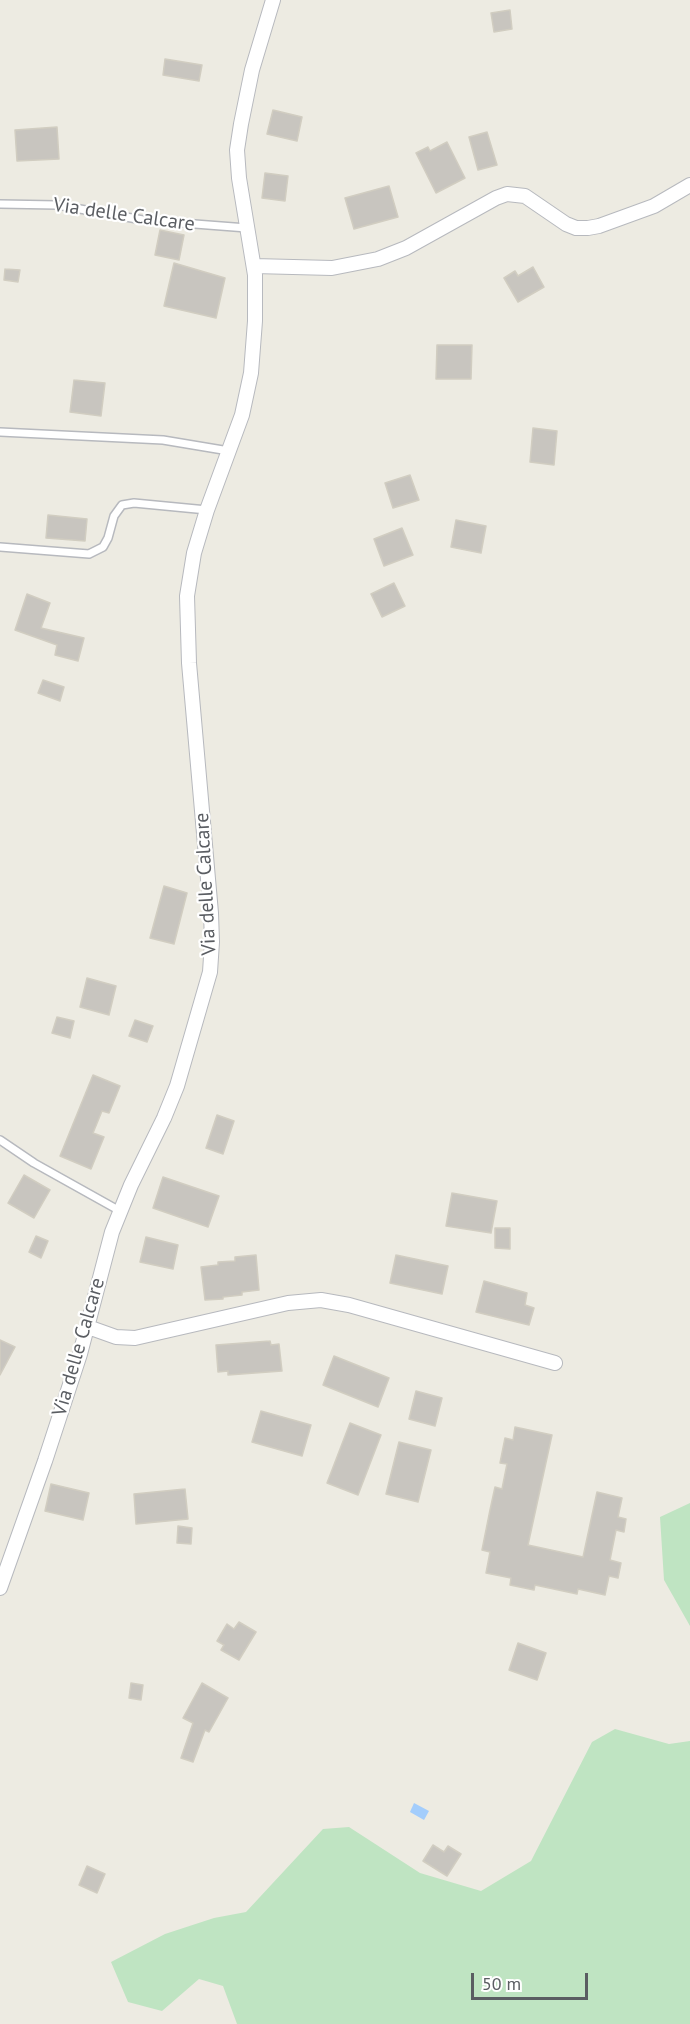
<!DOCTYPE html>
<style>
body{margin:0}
#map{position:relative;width:690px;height:2024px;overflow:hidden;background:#edebe2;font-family:"PT Sans",sans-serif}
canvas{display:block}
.scale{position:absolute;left:471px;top:1973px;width:117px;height:27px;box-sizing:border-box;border:3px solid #5a5d62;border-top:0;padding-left:8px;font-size:18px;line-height:21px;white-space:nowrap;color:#5a5d62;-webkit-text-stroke:4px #fff;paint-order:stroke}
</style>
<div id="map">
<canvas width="690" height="2024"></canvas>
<div class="scale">50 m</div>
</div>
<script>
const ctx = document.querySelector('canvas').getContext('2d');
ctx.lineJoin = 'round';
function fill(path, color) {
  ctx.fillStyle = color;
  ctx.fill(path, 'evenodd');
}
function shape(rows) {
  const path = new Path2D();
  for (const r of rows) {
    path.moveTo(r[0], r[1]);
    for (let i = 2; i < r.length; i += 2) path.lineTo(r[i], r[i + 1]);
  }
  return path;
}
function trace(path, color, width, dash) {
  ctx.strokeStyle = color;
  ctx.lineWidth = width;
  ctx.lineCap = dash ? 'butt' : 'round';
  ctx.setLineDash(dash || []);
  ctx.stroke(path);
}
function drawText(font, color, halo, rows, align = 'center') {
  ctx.font = font + ' "PT Sans",sans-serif';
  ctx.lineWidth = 4.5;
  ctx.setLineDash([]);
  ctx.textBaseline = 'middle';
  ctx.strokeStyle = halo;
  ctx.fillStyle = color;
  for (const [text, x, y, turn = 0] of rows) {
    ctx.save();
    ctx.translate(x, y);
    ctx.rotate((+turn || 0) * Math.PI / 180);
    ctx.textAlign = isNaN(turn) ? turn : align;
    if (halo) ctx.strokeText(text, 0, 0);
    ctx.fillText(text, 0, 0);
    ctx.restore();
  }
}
fill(shape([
 [690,1503,690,1626,664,1580,660,1517],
 [615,1729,669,1744,690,1741,690,2024,237,2024,223,1986,199,1979,162,2011,128,2002,111,1962,165,1934,214,1918,246,1912,323,1829,349,1827,420,1873,481,1891,531,1861,592,1742]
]), '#bfe4c2');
fill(shape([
 [414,1803,429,1811,424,1820,410,1812]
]), '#a3cdfc');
const building = shape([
 [510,10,512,29,494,32,491,13,510,10],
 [165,59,202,65,199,81,163,75,165,59],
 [273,110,302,117,297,141,267,134,273,110],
 [57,127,59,159,17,161,15,130,57,127],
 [487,132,497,165,478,170,469,137,487,132],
 [447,142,465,178,436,193,416,153,428,147,430,151,447,142],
 [265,173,288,176,285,201,262,198,265,173],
 [389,186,398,217,354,229,345,198,389,186],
 [160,230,184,235,179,260,155,255,160,230],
 [174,263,225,278,216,318,164,306,174,263],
 [533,267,544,287,518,302,504,278,515,271,518,276,533,267],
 [5,269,20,270,18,282,4,280,5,269],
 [437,345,472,345,471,379,436,379,437,345],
 [74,380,105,383,101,416,70,412,74,380],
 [533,428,557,431,554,465,530,462,533,428],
 [410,475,419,500,393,508,385,483,410,475],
 [48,515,87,519,85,541,46,538,48,515],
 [456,520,486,526,481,553,451,547,456,520],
 [402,528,413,555,384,566,374,539,402,528],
 [394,583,405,606,382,617,371,594,394,583],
 [27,594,50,603,41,628,84,638,78,661,55,655,57,645,15,630,27,594],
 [43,680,64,687,60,701,38,693,43,680],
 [164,886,187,893,174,944,150,938,164,886],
 [87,978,116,986,109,1015,80,1007,87,978],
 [57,1017,74,1021,70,1038,52,1033,57,1017],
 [135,1020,153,1026,147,1042,129,1036,135,1020],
 [93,1075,120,1086,109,1113,102,1111,93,1133,104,1137,91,1169,60,1156,93,1075],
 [217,1115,234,1121,223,1154,206,1148,217,1115],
 [24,1175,50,1190,34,1218,8,1203,24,1175],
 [163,1177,219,1196,208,1227,153,1208,163,1177],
 [452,1193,497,1201,491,1233,446,1226,452,1193],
 [495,1228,510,1228,510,1249,495,1248,495,1228],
 [36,1236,48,1241,41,1258,29,1252,36,1236],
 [146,1237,178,1245,173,1269,140,1262,146,1237],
 [256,1255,259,1290,242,1292,242,1295,223,1297,223,1299,205,1300,201,1267,218,1265,218,1262,235,1261,235,1257,256,1255],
 [396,1255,448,1266,442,1294,390,1283,396,1255],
 [484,1281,527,1293,525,1305,534,1308,529,1325,476,1312,484,1281],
 [0,1340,15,1347,0,1375,0,1340],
 [270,1341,271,1345,279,1344,282,1371,228,1375,228,1371,218,1372,216,1345,270,1341],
 [334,1356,389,1378,378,1407,323,1385,334,1356],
 [416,1391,442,1398,435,1426,409,1419,416,1391],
 [261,1411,311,1425,302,1456,252,1442,261,1411],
 [350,1423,381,1435,358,1495,327,1483,350,1423],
 [515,1427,552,1435,528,1545,583,1557,597,1492,622,1498,618,1517,626,1519,624,1532,616,1530,610,1560,621,1563,618,1578,609,1576,605,1595,578,1589,577,1594,535,1585,534,1590,510,1585,511,1578,486,1573,490,1552,482,1550,490,1510,495,1487,502,1489,507,1464,500,1463,505,1438,513,1440,515,1427],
 [399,1442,431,1450,418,1502,386,1494,399,1442],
 [51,1484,89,1493,83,1520,45,1511,51,1484],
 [185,1489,188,1519,136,1524,134,1494,185,1489],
 [178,1526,192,1528,191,1544,177,1543,178,1526],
 [239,1622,256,1632,239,1660,221,1650,224,1645,217,1641,227,1624,234,1629,239,1622],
 [518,1643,546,1653,537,1680,509,1670,518,1643],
 [131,1683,143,1685,141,1700,129,1698,131,1683],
 [202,1683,228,1698,209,1732,205,1730,193,1762,181,1758,193,1723,183,1718,202,1683],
 [433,1845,444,1852,448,1846,461,1854,447,1876,423,1861,433,1845],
 [87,1866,105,1874,97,1893,79,1885,87,1866]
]);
fill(building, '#c8c5bf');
trace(building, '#d1cdc1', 1.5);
const service = shape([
 [0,204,57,205,143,220,247,228],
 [0,432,163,440,229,451],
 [0,547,89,554,103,547,108,538,114,516,122,505,134,503,207,510],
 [0,1140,34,1163,120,1211]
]);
const minor = shape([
 [254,266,332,268,378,259,406,248,496,198,507,194,525,196,566,224,576,228,588,228,599,226,654,206,690,185],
 [88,1327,116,1337,135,1338,288,1303,321,1300,349,1305,555,1363],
 [0,1588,45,1461,80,1354,112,1232,131,1185,164,1118,177,1086,210,972,212,942,211,913,189,663,187,596,194,553,207,510,242,415,251,373,255,321,255,275,239,178,237,150,241,124,252,70,273,0]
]);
trace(service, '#b7b9be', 10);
trace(minor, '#b7b9be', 16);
trace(service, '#fff', 7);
trace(minor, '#fff', 14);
drawText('20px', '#5a5d62', '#fff', [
 ["Via delle Calcare",124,215,8],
 ["Via delle Calcare",206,884,-93],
 ["Via delle Calcare",79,1347,-74]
]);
</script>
